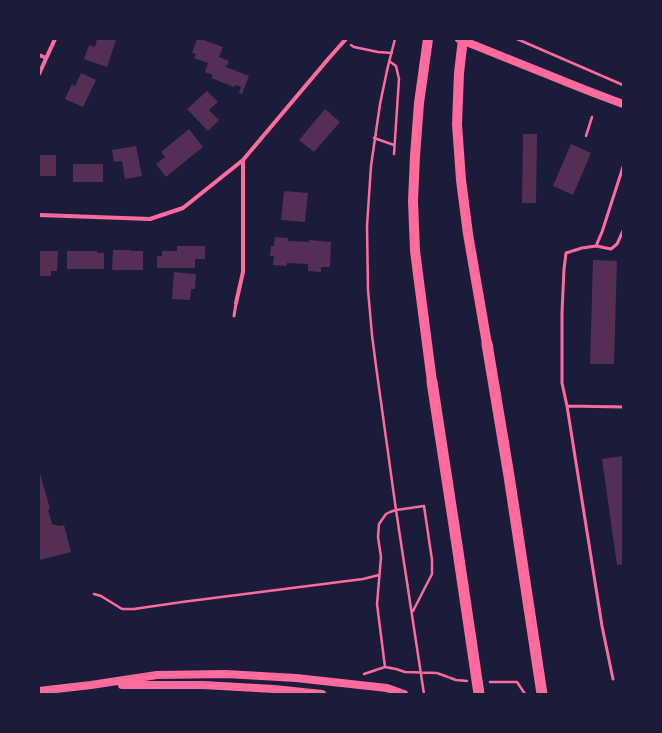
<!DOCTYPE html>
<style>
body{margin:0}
#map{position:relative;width:662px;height:733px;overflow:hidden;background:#1b1b3a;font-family:Poppins,sans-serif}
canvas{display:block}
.frame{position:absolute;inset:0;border:40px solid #1b1b3a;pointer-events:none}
</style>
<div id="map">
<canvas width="662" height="733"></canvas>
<div class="frame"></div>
</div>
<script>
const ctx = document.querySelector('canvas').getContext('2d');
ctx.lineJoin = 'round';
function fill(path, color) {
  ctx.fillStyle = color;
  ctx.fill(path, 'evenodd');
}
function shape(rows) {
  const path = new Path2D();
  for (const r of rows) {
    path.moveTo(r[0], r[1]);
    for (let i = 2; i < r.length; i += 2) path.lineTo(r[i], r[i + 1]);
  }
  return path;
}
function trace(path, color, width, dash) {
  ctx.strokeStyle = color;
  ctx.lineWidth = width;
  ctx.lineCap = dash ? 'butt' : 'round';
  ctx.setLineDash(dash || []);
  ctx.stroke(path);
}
fill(shape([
 [97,39,113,39,116,40,107,67,84,59,89,45,95,47],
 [197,39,201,39,223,47,219,57,229,61,226,67,249,76,242,94,239,93,241,87,236,85,234,87,211,78,213,75,205,72,208,63,194,58,196,54,192,53],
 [81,73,96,80,83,107,65,99,72,84,75,86],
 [207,91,218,102,209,110,219,120,208,131,187,109],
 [325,109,340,122,314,152,299,140],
 [189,129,203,147,166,177,156,164,165,157,161,152],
 [523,134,537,134,536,203,522,203],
 [571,144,591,153,573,195,553,186],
 [136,146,142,176,125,179,122,161,114,162,112,150],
 [39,155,56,155,56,176,39,176],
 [73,164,103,164,103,182,73,182],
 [284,191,308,193,305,222,281,220],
 [275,237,288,238,288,241,309,242,309,240,331,242,330,267,321,267,321,272,308,271,308,264,287,263,287,266,273,265,274,256,270,256,271,246,274,246],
 [177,246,205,246,205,259,195,259,195,268,157,268,157,256,162,256,162,251,177,251],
 [113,250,130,250,130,251,143,251,143,270,112,270],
 [39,251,58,251,57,271,51,271,51,276,39,276],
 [67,251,97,251,97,253,104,253,104,269,67,269],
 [593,260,617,261,614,364,590,364],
 [174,272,196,274,195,289,191,289,190,300,172,299],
 [623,456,623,564,617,565,602,459],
 [39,470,50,509,48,510,52,524,59,526,64,525,71,552,39,560]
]), '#542f53');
trace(shape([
 [395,39,388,66,380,104,371,166,367,226,368,290,372,335,376,366,396,510,424,694],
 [517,39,623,85],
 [351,45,354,47,378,52,392,53],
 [389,61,396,66,399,79,394,154],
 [586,136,592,117],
 [374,138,394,145],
 [94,594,101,596,122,609,134,609,182,602,363,579,379,575],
 [385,667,396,669,405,672,437,673,456,680,467,681],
 [364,674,385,667,377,604,381,557,378,537,379,524,386,514,390,512,396,510,424,506,432,560,432,574,413,611],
 [490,682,517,682,525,694]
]), '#ff6b9d', 2.5);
trace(shape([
 [596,246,611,249,617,244,623,231],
 [234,316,236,303],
 [567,406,623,407],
 [613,679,602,626,567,406,562,383,562,313,564,269,566,253,582,248,596,246,602,232,623,167]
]), '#ff6b9d', 3);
trace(shape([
 [39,55,46,58],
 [39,74,55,39],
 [39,215,150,219,183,208,243,160,329,58,346,39],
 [236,303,243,272,243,160]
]), '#ff6b9d', 4);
trace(shape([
 [459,39,586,90,623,104],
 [122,685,203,685,274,689,322,694],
 [39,691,91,685,157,675,226,674,296,678,387,688,404,694]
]), '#ff6b9d', 8);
trace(shape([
 [428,39,419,103,415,156,413,201,415,251,432,382],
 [463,39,459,73,457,124,461,180,468,234,487,344]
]), '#ff6b9d', 10);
trace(shape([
 [487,344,509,476,542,694],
 [432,382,457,545,479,694]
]), '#ff6b9d', 11);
</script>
